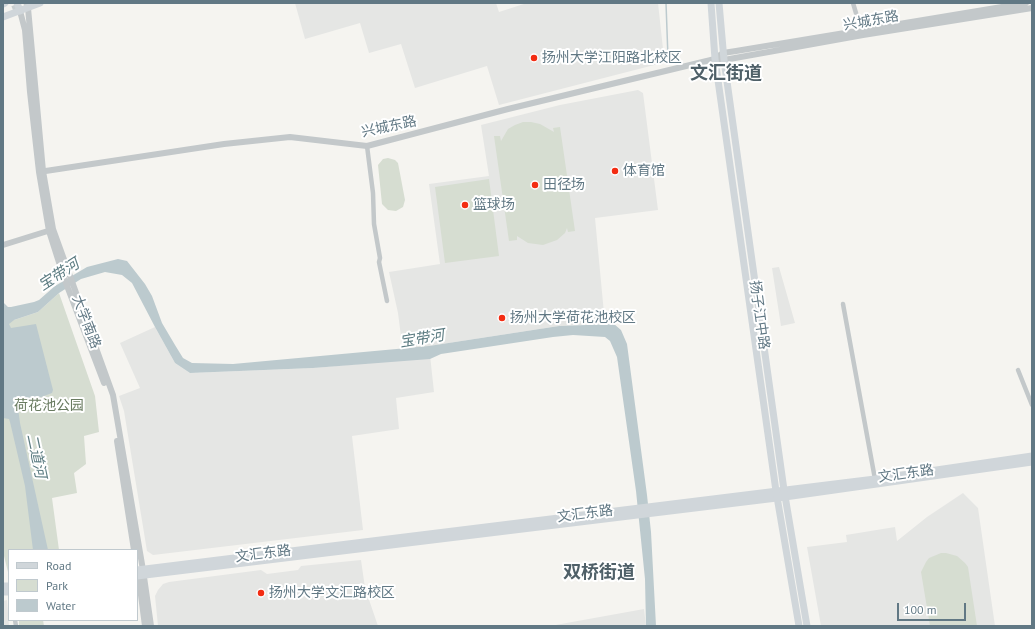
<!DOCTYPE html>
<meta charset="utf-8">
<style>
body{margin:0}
#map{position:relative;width:1035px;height:629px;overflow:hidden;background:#f5f4f0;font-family:"PT Sans",sans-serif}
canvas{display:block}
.frame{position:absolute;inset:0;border:4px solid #617884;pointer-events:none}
.legend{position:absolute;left:8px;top:549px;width:130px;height:72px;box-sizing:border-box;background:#fff;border:1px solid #c0c9ce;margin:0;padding:5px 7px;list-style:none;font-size:12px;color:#617884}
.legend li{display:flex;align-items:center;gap:8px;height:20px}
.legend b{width:20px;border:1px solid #c0c9ce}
.scale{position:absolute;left:897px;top:603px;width:69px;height:18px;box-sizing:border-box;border:2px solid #617884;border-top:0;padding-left:5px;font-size:12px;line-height:14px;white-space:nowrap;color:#617884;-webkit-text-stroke:3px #fff;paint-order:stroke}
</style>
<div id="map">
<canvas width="1035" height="629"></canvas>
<div class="frame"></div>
<ul class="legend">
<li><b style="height:5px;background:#d0d6da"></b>Road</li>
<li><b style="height:11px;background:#d6ddd1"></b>Park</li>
<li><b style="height:11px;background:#bccace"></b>Water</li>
</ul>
<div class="scale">100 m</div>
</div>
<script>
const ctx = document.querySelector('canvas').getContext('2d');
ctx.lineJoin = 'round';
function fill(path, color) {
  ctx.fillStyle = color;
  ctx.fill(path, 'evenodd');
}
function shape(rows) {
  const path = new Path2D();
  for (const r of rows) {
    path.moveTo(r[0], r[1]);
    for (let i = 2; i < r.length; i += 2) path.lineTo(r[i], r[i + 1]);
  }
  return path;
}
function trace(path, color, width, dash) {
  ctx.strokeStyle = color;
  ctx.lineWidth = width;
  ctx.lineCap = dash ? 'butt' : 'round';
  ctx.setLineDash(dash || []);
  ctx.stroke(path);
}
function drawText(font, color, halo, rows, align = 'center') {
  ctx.font = font + ' "PT Sans","Noto Sans SC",sans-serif';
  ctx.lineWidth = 4;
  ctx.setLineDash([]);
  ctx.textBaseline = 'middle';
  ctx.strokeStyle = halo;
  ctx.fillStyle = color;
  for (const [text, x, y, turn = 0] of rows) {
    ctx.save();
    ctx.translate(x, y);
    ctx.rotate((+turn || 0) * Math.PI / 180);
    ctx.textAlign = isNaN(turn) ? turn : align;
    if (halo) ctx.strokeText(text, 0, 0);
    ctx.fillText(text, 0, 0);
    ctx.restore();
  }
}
fill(shape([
 [295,3,496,3,499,12,527,3,658,3,663,49,662,63,499,105,487,66,415,88,401,44,369,53,360,23,305,39],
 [638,90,643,93,658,210,595,218,605,324,559,326,429,346,434,392,396,398,399,429,352,436,363,530,153,555,147,551,124,411,119,396,140,388,120,343,155,327,175,363,190,373,313,368,404,360,398,313,389,272,440,264,429,184,489,176,481,125,560,105],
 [779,267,795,323,781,326,772,268],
 [963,493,978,508,995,626,821,626,807,547,847,542,846,535,895,527,897,541,927,517],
 [361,560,365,588,378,626,158,626,155,596,158,590,163,584,169,582,261,570,267,574,298,570,301,566],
 [7,600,9,626,3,626,3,601],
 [644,609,646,626,550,626]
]), '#e5e6e4');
fill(shape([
 [523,122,531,122,540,124,554,132,553,128,560,127,575,231,568,232,567,228,565,233,557,240,543,245,528,243,517,236,517,240,509,241,494,136,500,136,501,141,508,129,515,125],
 [388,158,395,160,398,163,405,200,403,207,396,211,388,210,382,204,378,165,383,159],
 [489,179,499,256,445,263,435,187],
 [59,293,95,396,99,432,84,436,86,464,74,473,77,493,52,498,59,550,9,550,9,576,3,552,3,311,14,320,38,312],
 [941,553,946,553,957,556,965,563,968,567,977,626,930,626,921,572,926,562,929,558],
 [19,620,43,620,44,626,19,626]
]), '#d6ddd1');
fill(shape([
 [118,259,127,261,145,284,152,296,162,323,175,345,183,358,192,363,233,364,429,346,559,326,614,324,621,330,627,344,647,495,651,532,656,626,646,626,645,579,636,491,617,357,610,341,605,337,573,335,553,337,441,354,430,359,313,368,190,373,175,363,155,327,132,283,122,275,105,272,81,279,59,293,38,312,14,320,9,324,11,328,36,324,53,390,52,393,25,403,18,408,20,423,48,550,33,550,25,486,10,422,9,419,3,418,3,302,8,307,11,307,34,302,39,300,55,286,87,267]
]), '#bccace');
trace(shape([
 [666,3,668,58]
]), '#bccace', 1.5);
trace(shape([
 [13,10,29,3]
]), '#c9cfd0', 8, [8, 4]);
trace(shape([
 [853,3,861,30],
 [367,146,373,193,374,224,380,258,379,262,387,301],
 [843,304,875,479],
 [1018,370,1032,405],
 [15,620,16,626]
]), '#c3c8ca', 4.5);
trace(shape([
 [28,8,43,171,53,229,113,395,143,570,151,626],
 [20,11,25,30,30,92,39,172,49,231,64,278,104,383],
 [720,55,723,53,736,51,1026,3],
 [39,172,224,144,290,137,367,146,508,109,715,59,724,60,863,35,1032,8],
 [3,245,51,230],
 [117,441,134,550],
 [138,572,145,626]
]), '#c3c8ca', 6);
trace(shape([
 [17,3,20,11],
 [137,570,875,479,1032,456],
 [137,576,785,497,1032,462],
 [3,586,9,586],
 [3,592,9,592]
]), '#d0d6da', 7);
trace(shape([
 [711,3,715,59,776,491,799,626],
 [719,3,724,60,784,490,807,626],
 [3,4,5,3],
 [3,17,40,3]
]), '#d0d6da', 7);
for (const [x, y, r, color] of [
 [534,58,4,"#f32c12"],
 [615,171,4,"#f32c12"],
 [535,185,4,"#f32c12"],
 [465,205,4,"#f32c12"],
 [502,318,4,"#f32c12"],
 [261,593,4,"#f32c12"]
]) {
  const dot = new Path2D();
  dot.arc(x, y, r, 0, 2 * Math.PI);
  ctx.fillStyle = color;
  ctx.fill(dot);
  trace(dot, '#fff', 1.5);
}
drawText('14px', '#617884', '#fff', [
 ["兴城东路",871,21,-10],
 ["兴城东路",389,127,-12],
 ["扬子江中路",759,315,82],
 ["大学南路",86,322,69],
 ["文汇东路",906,474,-8],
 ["文汇东路",585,514,-7],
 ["文汇东路",263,554,-7]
]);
drawText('14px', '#617884', '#fff', [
 ["扬州大学江阳路北校区",542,58],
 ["体育馆",623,171],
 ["田径场",543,185],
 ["篮球场",473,205],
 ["扬州大学荷花池校区",510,318],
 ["扬州大学文汇路校区",269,593]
], 'left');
drawText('14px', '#697b60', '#fff', [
 ["荷花池公园",49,406]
]);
drawText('italic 15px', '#5c7c82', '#fff', [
 ["宝带河",59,275,-33],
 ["宝带河",422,339,-9],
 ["二道河",36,456,78]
]);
drawText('bold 18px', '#4f6068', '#fff', [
 ["文汇街道",726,74],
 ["双桥街道",599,573]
]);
</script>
